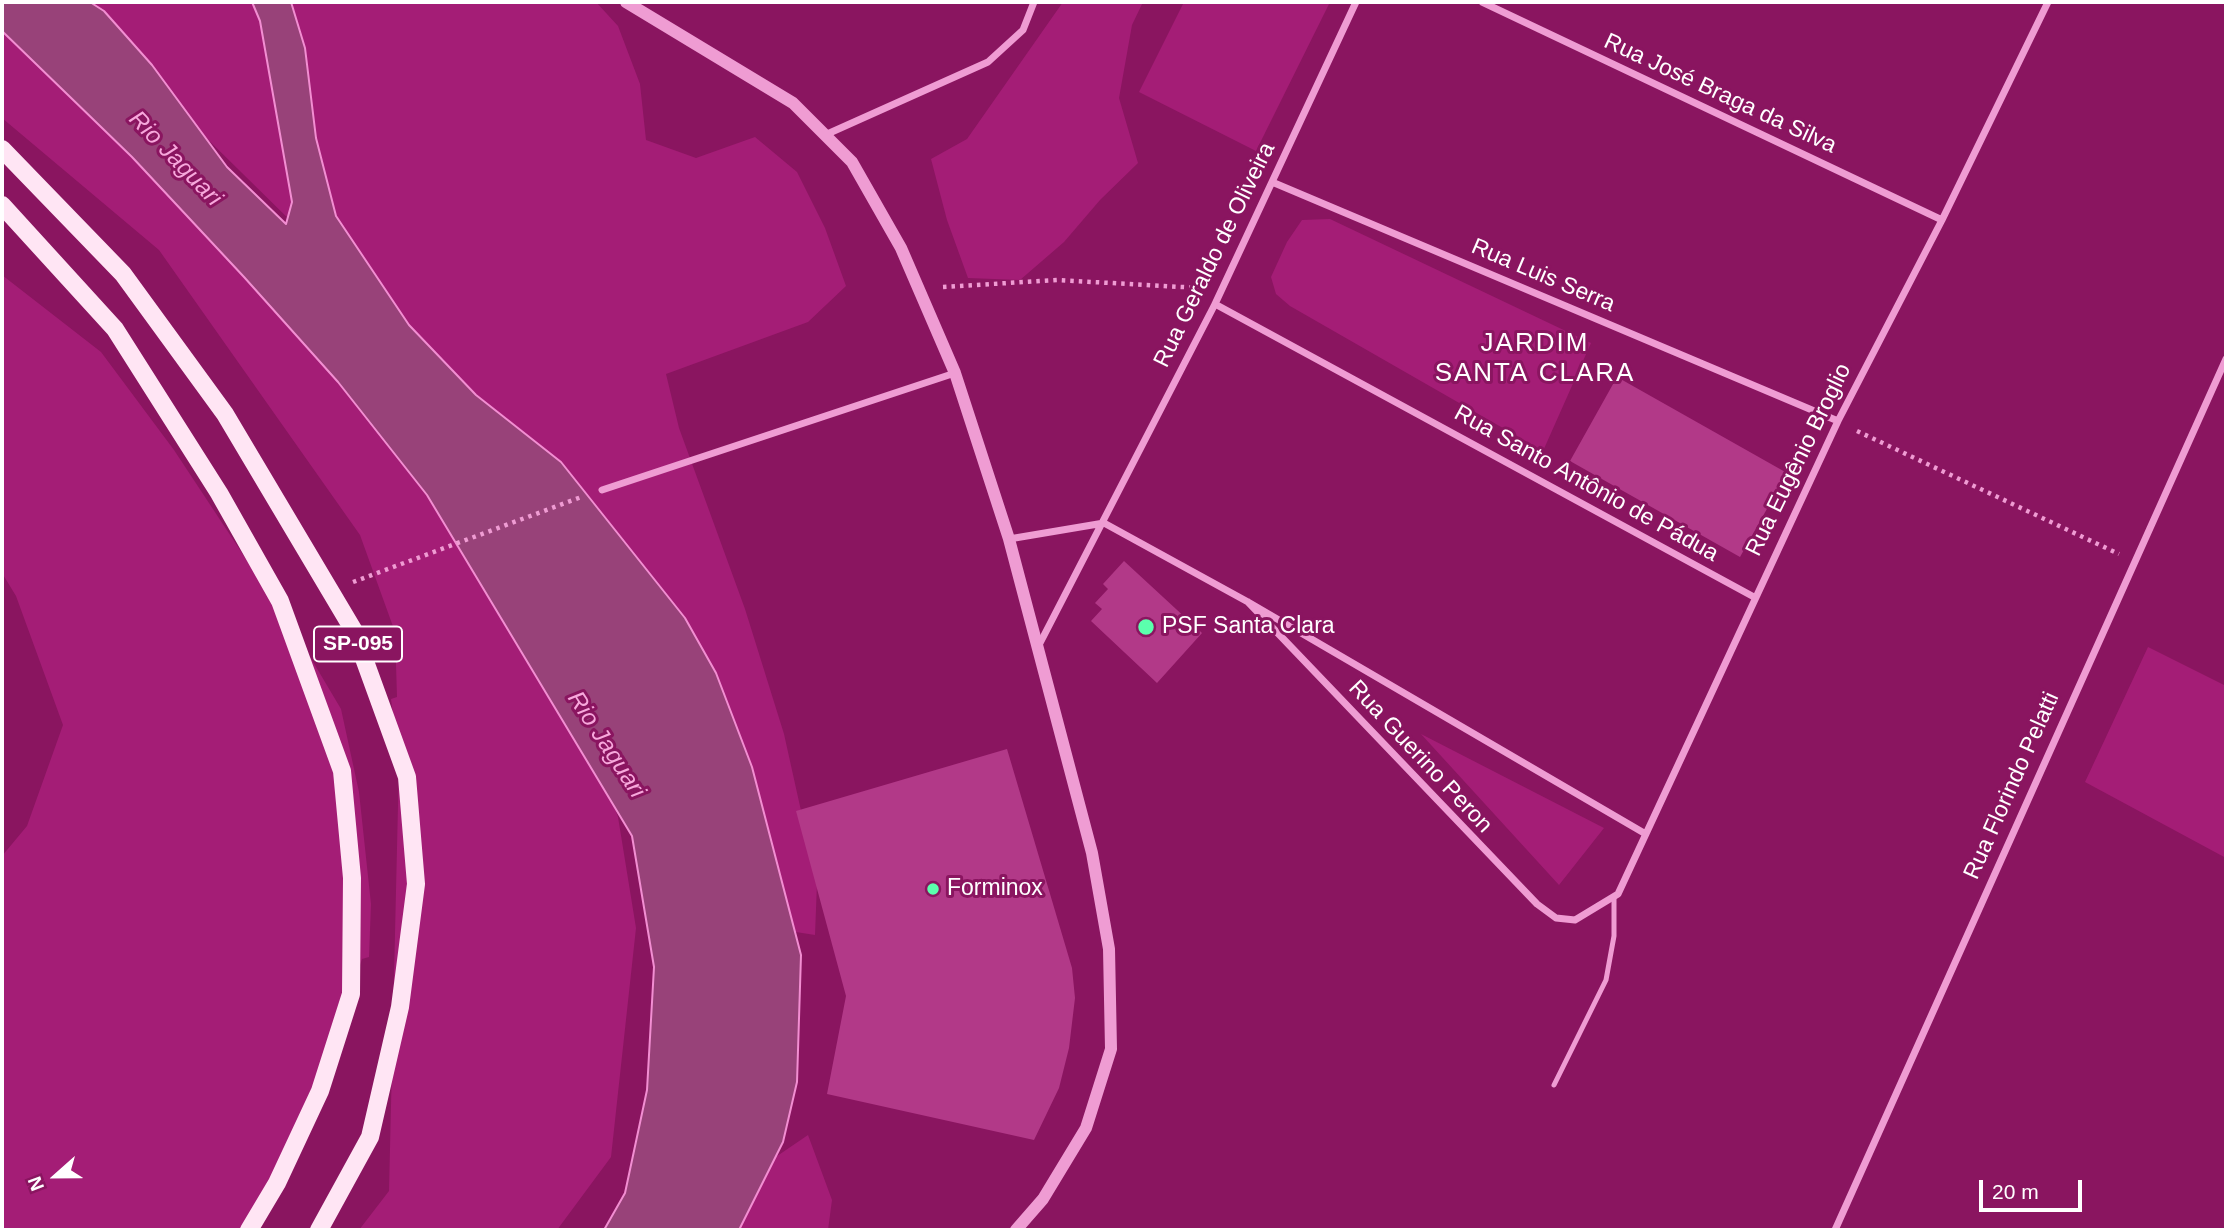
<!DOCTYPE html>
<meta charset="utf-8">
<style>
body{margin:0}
#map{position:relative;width:2228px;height:1232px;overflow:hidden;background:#8a1560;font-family:Arial,sans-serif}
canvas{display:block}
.frame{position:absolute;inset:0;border:4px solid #fff;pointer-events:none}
.north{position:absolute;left:21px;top:1141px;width:70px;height:70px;-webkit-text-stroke:5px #8a1560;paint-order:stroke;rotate:249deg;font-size:19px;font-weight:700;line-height:28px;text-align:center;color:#fff}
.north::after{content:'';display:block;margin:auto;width:24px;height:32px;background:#fff;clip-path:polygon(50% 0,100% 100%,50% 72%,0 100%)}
.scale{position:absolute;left:1979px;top:1180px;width:103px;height:32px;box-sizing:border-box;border:4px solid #fff;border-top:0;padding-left:9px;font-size:21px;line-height:24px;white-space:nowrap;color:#fff;-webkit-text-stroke:5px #8a1560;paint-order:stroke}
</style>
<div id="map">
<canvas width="2228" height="1232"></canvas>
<div class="frame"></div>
<div class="north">N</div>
<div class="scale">20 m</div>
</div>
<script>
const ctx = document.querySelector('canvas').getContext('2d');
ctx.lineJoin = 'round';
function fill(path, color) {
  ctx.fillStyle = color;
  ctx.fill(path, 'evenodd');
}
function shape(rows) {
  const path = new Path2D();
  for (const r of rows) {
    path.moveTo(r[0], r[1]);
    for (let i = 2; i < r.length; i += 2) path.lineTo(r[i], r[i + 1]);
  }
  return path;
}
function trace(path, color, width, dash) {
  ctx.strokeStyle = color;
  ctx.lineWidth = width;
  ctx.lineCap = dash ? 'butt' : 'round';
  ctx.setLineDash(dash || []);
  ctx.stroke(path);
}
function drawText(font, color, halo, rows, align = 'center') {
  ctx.font = font + ' Arial,sans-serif';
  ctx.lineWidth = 6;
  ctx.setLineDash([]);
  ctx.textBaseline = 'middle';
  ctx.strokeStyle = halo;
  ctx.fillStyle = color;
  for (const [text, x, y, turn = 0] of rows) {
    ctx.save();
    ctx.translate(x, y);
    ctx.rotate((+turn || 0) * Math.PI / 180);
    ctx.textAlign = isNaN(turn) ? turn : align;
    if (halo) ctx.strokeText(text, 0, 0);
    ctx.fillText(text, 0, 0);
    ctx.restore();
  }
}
fill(shape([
 [2,2,440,436,548,630,618,817,636,928,611,1157,557,1230,359,1230,389,1191,399,762,391,699,397,697,395,632,360,535,159,250,2,118],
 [76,2,596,2,618,26,640,84,646,140,696,158,755,137,797,172,825,228,846,286,808,322,666,374,679,428,745,609,784,734,817,883,815,935,745,924,539,465,182,114],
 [1063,2,1143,2,1132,25,1119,98,1138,163,1100,200,1064,242,1020,280,968,278,947,220,931,159,967,139],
 [1184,2,1330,2,1256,151,1139,92],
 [1330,219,1591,343,1543,451,1290,306,1276,294,1271,277,1287,242,1302,220],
 [2,275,101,352,174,450,306,650,341,709,359,792,371,904,369,957,362,959,296,1159,249,1230,2,1230,2,856,27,826,63,725,16,596,2,573],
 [2148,647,2226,686,2226,858,2085,782],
 [1421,734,1604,828,1559,885],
 [808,1135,832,1200,828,1230,727,1230,761,1167]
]), '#a41d76');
const water = shape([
 [2,2,90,2,104,11,152,65,227,167,286,224,292,202,260,21,252,2,291,2,305,48,316,138,336,216,409,325,476,395,561,462,685,618,716,673,752,767,801,955,797,1082,783,1142,739,1230,604,1230,625,1193,647,1090,654,967,632,836,427,495,338,382,244,277,132,157,2,31,2,2]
]);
fill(water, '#984279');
trace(water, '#f28ed2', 2);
fill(shape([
 [1617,377,1787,473,1740,557,1570,461],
 [1124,561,1202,633,1157,683,1091,621,1102,609,1095,603,1108,589,1103,584],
 [1007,749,1072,968,1075,998,1069,1048,1059,1088,1034,1140,827,1094,846,996,796,811]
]), '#b23988');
trace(shape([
 [943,287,1057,280,1200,288],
 [1857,431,2119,554],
 [353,582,584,496]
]), '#ef9cd3', 4.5, [3.5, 5]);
trace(shape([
 [1554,1085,1606,980,1614,936,1614,898]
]), '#ef9cd3', 5);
trace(shape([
 [1482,2,1942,220],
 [825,135,988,62,1023,30,1034,2],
 [1272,182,1838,421],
 [1215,304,1754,597],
 [602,490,955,373],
 [1009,539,1104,523,1248,602,1644,833],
 [1248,602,1537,904,1556,918,1575,920,1618,894,1838,421,1942,220,2048,2],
 [1038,647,1215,304,1356,2],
 [1835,1230,2226,359]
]), '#ef9cd3', 7);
trace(shape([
 [626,2,793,103,852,162,901,248,955,373,1009,539,1092,853,1109,949,1111,1049,1086,1128,1043,1199,1016,1230]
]), '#ef9cd3', 12);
trace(shape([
 [2,149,123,274,225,414,354,631,407,777,416,884,400,1007,370,1137,319,1230],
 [2,205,115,329,219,493,280,601,342,771,352,878,351,994,320,1091,277,1183,249,1230]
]), '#ffe5f4', 18);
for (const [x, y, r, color] of [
 [1146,627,9,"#5bffad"],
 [933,889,7,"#5bffad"]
]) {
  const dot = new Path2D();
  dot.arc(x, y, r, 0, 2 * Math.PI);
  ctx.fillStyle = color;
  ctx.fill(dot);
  trace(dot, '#8a1560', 2.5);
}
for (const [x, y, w] of [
 [358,644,88]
]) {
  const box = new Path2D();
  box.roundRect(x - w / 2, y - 17.5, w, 35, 5);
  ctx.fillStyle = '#8a1560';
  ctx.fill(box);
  trace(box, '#fff', 2);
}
drawText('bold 21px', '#fff', null, [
 ["SP-095",358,644]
]);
drawText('23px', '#fff', '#8a1560', [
 ["Rua José Braga da Silva",1720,94,25],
 ["Rua Geraldo de Oliveira",1215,255,-64],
 ["Rua Luis Serra",1543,276,23],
 ["Rua Eugênio Broglio",1799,460,-64],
 ["Rua Santo Antônio de Pádua",1586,484,29],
 ["Rua Guerino Peron",1420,757,47],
 ["Rua Florindo Pelatti",2012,786,-66]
]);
drawText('23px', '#fff', '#8a1560', [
 ["PSF Santa Clara",1162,627],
 ["Forminox",947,889]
], 'left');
drawText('italic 24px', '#f7a8dc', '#8a1560', [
 ["Rio Jaguari",175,159,46],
 ["Rio Jaguari",606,745,57]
]);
ctx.letterSpacing = '2px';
drawText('26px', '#fff', '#8a1560', [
 ["JARDIM",1535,344],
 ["SANTA CLARA",1535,374]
]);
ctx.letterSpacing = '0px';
</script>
